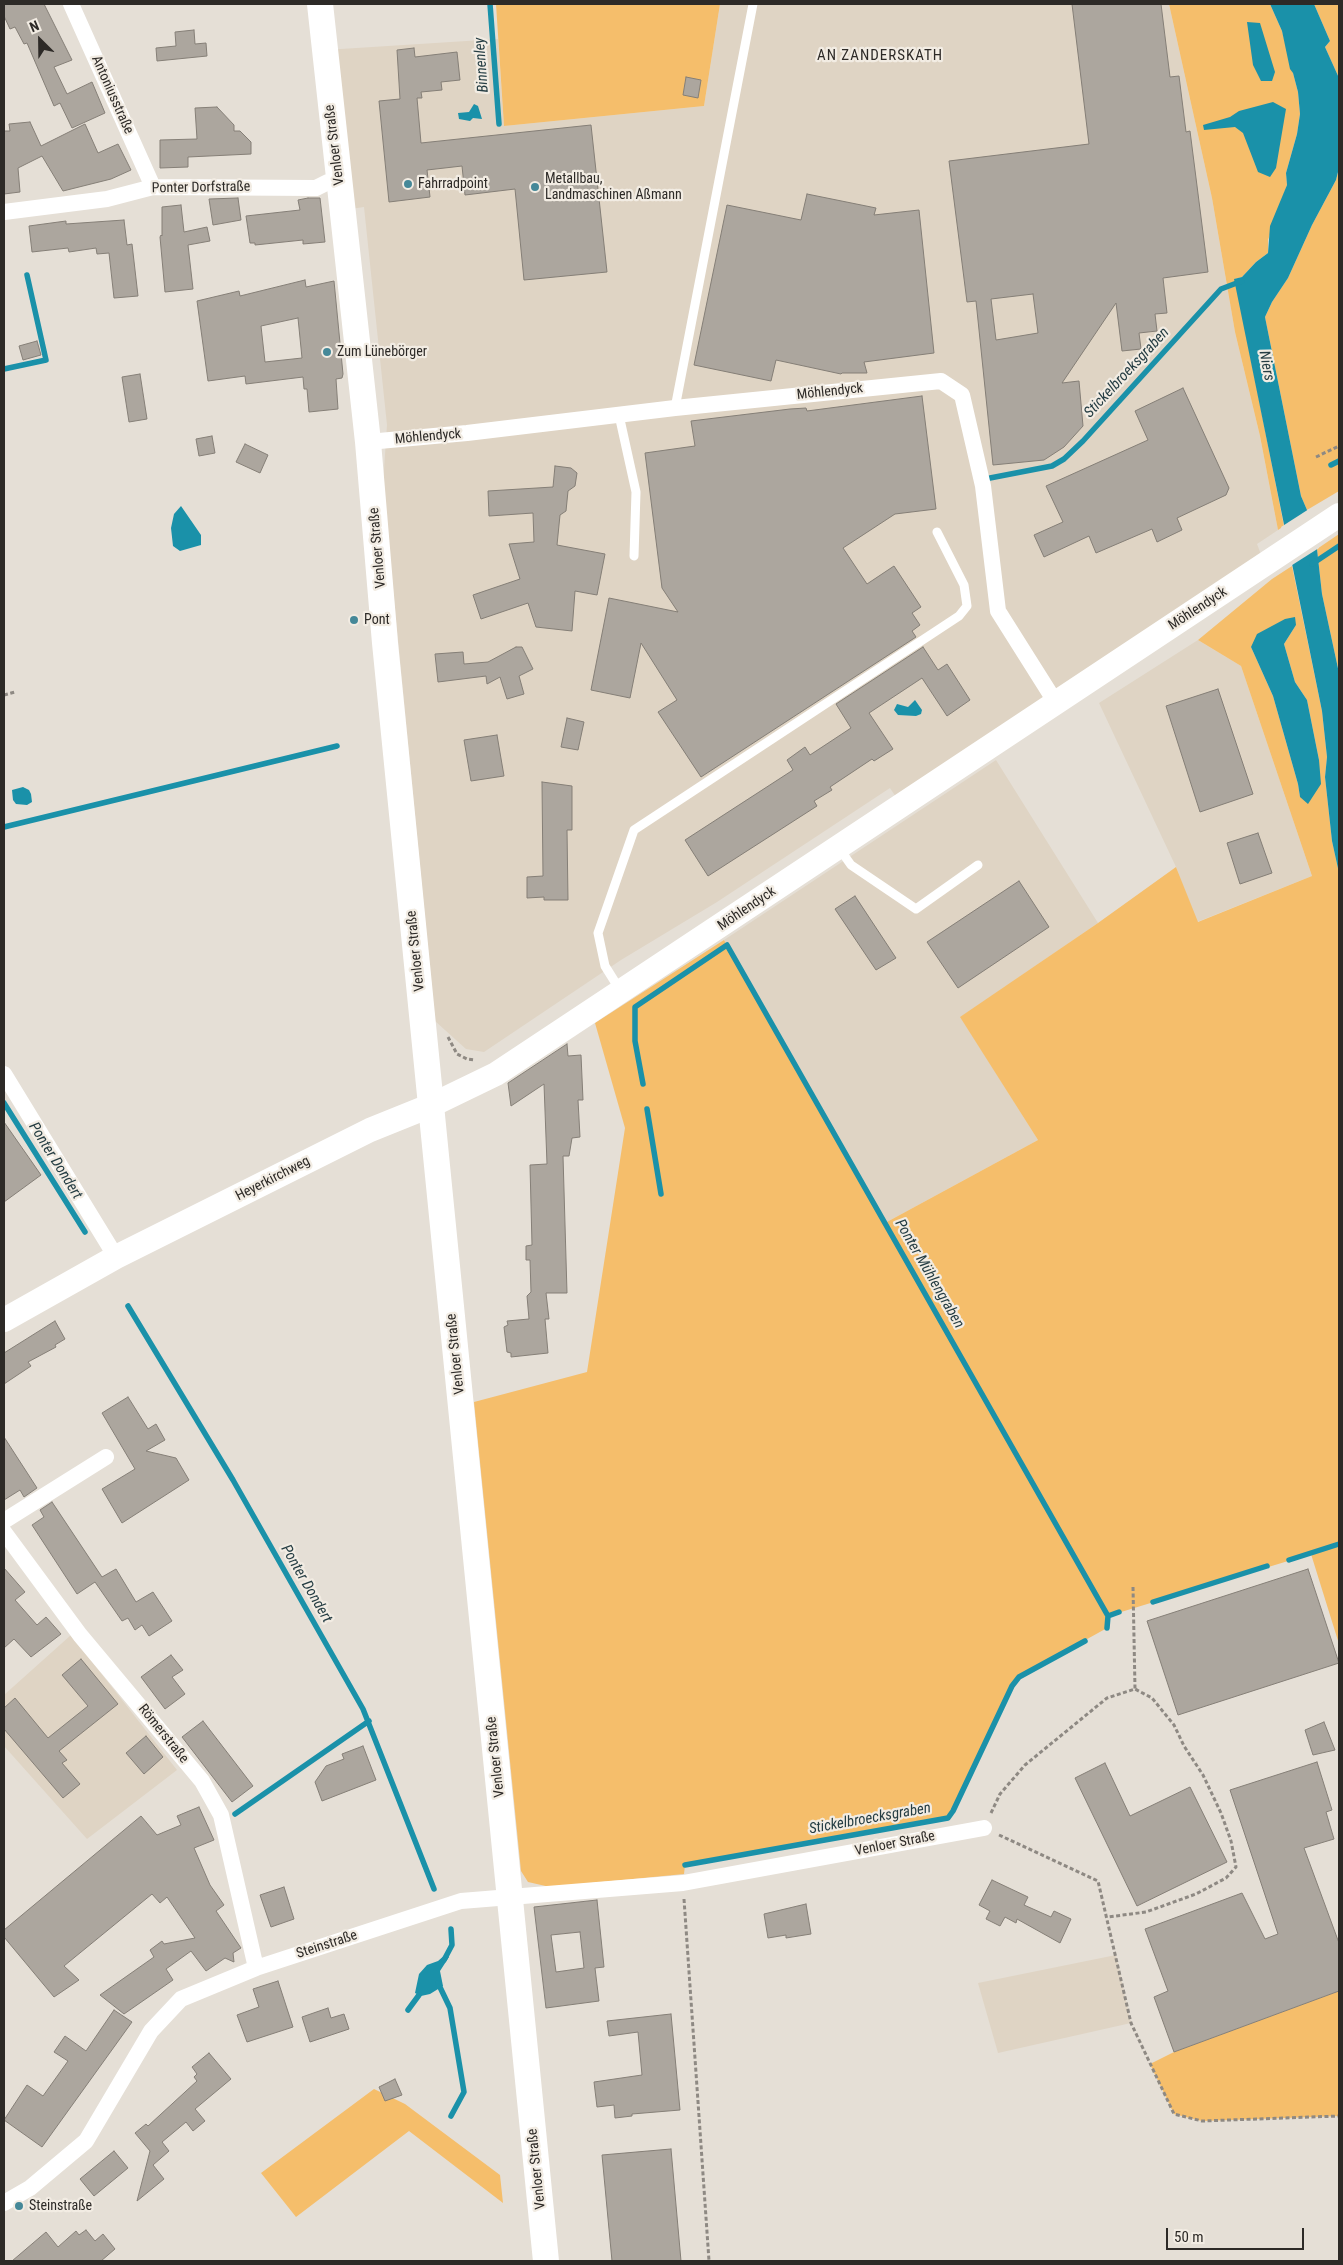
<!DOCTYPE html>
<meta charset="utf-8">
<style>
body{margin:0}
#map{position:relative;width:1343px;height:2265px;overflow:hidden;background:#e5dfd6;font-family:"Roboto Condensed",sans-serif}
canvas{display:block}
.frame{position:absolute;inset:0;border:5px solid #2d2a27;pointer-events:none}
.north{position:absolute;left:15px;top:15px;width:50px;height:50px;-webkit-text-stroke:4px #f2ece3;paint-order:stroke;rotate:337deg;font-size:14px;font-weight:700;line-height:20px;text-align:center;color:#2d2a27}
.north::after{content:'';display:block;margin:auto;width:18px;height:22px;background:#2d2a27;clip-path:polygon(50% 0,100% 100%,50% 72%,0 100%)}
.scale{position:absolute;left:1166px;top:2228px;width:138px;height:22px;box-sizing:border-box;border:2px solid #2d2a27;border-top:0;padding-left:6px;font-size:15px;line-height:18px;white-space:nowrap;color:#2d2a27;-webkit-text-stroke:4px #f2ece3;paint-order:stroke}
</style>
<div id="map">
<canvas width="1343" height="2265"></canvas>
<div class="frame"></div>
<div class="north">N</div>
<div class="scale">50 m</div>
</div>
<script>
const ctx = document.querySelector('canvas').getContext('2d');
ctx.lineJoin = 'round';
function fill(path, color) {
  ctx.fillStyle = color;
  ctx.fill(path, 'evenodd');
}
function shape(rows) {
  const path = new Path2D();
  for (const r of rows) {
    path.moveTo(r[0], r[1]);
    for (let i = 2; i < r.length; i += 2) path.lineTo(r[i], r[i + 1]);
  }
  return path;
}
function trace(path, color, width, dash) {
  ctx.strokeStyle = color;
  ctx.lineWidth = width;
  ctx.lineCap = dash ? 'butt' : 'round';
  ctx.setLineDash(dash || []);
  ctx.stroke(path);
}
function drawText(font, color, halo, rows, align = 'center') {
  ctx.font = font + ' "Roboto Condensed",sans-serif';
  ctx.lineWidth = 4.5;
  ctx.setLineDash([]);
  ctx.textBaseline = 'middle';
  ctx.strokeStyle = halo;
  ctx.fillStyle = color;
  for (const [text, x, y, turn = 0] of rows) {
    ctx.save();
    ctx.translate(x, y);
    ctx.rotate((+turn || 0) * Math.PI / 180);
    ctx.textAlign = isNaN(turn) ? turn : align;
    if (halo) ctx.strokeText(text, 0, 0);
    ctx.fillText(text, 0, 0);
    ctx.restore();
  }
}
fill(shape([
 [720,4,1169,4,1212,198,1235,332,1260,436,1278,530,1257,544,1265,565,902,806,890,788,717,902,621,960,484,1052,466,1049,435,1021,383,485,387,425,364,207,344,210,325,50,498,39,504,126,704,106],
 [1198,640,1241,666,1312,876,1197,922,1176,867,1099,703],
 [996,760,1098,923,961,1017,1038,1140,885,1223,724,940],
 [71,1635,177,1770,87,1839,4,1746,4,1695],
 [1116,1955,1131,2023,998,2053,978,1983]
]), '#dfd4c4');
fill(shape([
 [496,4,720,4,704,106,504,126],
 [1169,4,1270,4,1282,31,1298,92,1300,114,1297,134,1286,173,1287,185,1268,240,1268,253,1256,262,1242,277,1235,279,1284,526,1278,530,1260,436,1235,332,1212,198],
 [1314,4,1339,4,1339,78,1325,47,1330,41],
 [1339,168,1339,491,1307,510,1301,496,1265,317,1272,302,1288,278,1312,225,1336,180],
 [1339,534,1339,673,1322,594,1317,549],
 [1292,566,1322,711,1327,757,1325,777,1332,841,1339,873,1339,1644,1311,1554,1108,1616,1107,1628,1019,1677,1012,1686,953,1811,948,1818,685,1865,684,1874,550,1887,528,1882,521,1871,474,1402,587,1372,625,1128,595,1023,724,940,885,1223,1038,1140,960,1017,1098,923,1176,867,1198,922,1312,876,1241,666,1198,640,1272,579],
 [1296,625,1284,644,1295,682,1307,700,1319,760,1300,797,1298,784,1273,696,1251,647],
 [1339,1991,1339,2116,1202,2121,1174,2114,1150,2064,1174,2052],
 [374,2089,405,2104,500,2175,503,2203,409,2131,296,2217,261,2173]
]), '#f5be6b');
fill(shape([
 [1270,4,1314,4,1330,41,1325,47,1339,78,1339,168,1336,180,1312,225,1288,278,1272,302,1265,317,1301,496,1307,510,1317,549,1322,594,1339,673,1339,873,1332,841,1325,777,1327,757,1322,711,1234,279,1242,277,1256,262,1268,253,1270,226,1287,185,1286,173,1297,134,1300,114,1298,92,1293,73,1290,69,1282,31],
 [1247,22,1260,23,1275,72,1272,81,1261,81,1253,65],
 [1273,102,1286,109,1276,168,1270,177,1258,172,1243,133,1235,127,1204,130,1203,125,1230,117,1239,111],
 [474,104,478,106,482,119,473,118,470,121,459,119,458,113,469,112],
 [181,506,201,535,201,545,180,551,173,546,171,528,174,514],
 [1295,617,1296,625,1284,644,1295,682,1307,700,1319,760,1321,784,1308,804,1300,797,1298,784,1273,696,1251,647,1257,634,1285,619],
 [915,700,922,710,921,714,916,716,898,715,894,710,897,704,908,707],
 [23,787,29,790,31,794,32,802,27,805,16,804,13,800,12,790],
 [446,1954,449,1957,440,1971,443,1986,430,1994,421,1996,415,1993,419,1974,427,1965,438,1961]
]), '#1a91a9');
fill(shape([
 [1309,509,1319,548,1289,567,1281,527]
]), '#e5dfd6');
trace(shape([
 [490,4,499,124],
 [4,369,46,360,27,275],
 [1331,465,1339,461],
 [990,478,1052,466,1064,459,1083,441,1221,289,1242,281],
 [1312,564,1339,546],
 [4,827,337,746],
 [643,1084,635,1041,635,1007,727,945,1108,1616],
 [4,1103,85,1232],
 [647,1109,661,1194],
 [128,1306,233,1480,363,1709,434,1889],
 [1289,1560,1339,1544],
 [1153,1602,1267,1566],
 [1107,1628,1108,1616,1119,1612],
 [235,1814,369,1721],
 [685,1865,948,1818,953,1811,1012,1686,1019,1677,1085,1641],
 [444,1960,452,1945,451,1929],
 [438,1983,450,2008,464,2092,451,2116],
 [408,2010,419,1995]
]), '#1a91a9', 5.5);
const building = shape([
 [4,4,44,4,72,60,54,67,67,94,92,82,105,113,72,128,60,103,54,106,27,43,24,44,15,27,10,29,4,16,4,4],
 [1072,4,1161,4,1170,77,1179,76,1186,132,1190,131,1208,272,1163,278,1167,313,1155,314,1157,331,1139,333,1141,349,1122,351,1116,303,1062,383,1079,381,1083,426,1064,447,1044,460,993,465,976,301,967,302,949,161,1089,144,1072,4],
 [1033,294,1038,333,996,340,991,299,1033,294],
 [194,30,195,44,206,43,207,56,157,61,156,48,176,46,175,32,194,30],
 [414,48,415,57,457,52,460,80,441,82,442,90,421,92,422,98,417,98,421,143,591,125,607,272,524,280,515,189,465,195,462,166,427,170,430,197,389,202,379,101,400,99,397,50,414,48],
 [686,77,701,80,698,98,683,95,686,77],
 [217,107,234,125,234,131,240,131,251,142,251,154,188,157,188,167,160,168,160,140,197,139,195,108,217,107],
 [30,122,41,146,85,124,98,153,118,144,131,170,111,179,63,191,42,156,18,168,20,192,4,194,4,131,10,131,9,124,30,122],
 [807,194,876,208,874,215,919,210,934,353,864,362,867,373,842,373,841,374,776,360,771,381,694,365,727,205,801,220,807,194],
 [238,198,241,220,213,225,209,199,238,198],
 [308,198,320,198,325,242,303,244,303,240,255,245,255,243,250,243,246,216,300,210,298,200,308,198],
 [181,205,184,232,207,227,210,241,188,245,193,289,165,292,160,237,161,235,162,236,162,207,181,205],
 [124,220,127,245,132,244,138,296,114,298,109,253,97,254,96,248,69,252,68,248,32,252,29,226,66,221,66,224,124,220],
 [305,280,306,287,334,281,343,374,342,378,336,379,338,409,309,412,307,389,304,389,303,377,246,384,245,376,208,381,197,301,239,291,240,296,305,280],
 [298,318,302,358,265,362,261,326,298,318],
 [37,341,41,355,23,360,19,346,37,341],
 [140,374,147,419,129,422,122,377,140,374],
 [1183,388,1229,488,1226,495,1177,518,1182,530,1157,542,1152,529,1096,553,1089,536,1044,557,1034,535,1063,522,1046,486,1148,440,1135,411,1183,388],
 [922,396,936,509,895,514,843,548,867,584,894,566,921,607,912,613,920,625,912,631,916,637,701,777,658,712,677,700,641,643,630,698,591,690,609,598,678,612,662,588,645,453,695,446,691,421,790,409,806,408,807,411,922,396],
 [212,436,215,453,199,456,196,439,212,436],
 [245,444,268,455,260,473,236,462,245,444],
 [555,466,571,468,577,473,575,486,568,491,566,511,560,515,557,545,605,554,597,595,575,591,572,631,536,627,528,603,481,619,473,595,520,579,509,544,534,542,533,513,489,516,488,491,553,487,555,466],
 [516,647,522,647,533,669,519,676,524,694,507,699,500,677,487,684,486,676,438,682,435,654,463,652,464,664,488,662,516,647],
 [923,647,938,670,947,664,970,700,947,716,922,678,869,713,893,749,874,761,872,759,830,787,832,790,814,801,817,806,708,876,685,840,793,770,787,760,805,747,810,755,851,728,836,704,923,647],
 [1218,689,1253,794,1200,812,1166,706,1218,689],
 [567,718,584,722,578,750,561,747,567,718],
 [497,735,504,776,471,781,464,740,497,735],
 [542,782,572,786,572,830,567,830,568,900,544,900,544,897,527,898,527,877,543,876,542,782],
 [1258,833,1272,873,1240,884,1227,843,1258,833],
 [1019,881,1049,927,958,988,927,942,1019,881],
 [855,896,896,958,876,970,835,909,855,896],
 [567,1044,568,1056,581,1055,583,1100,578,1100,580,1137,572,1138,569,1156,563,1156,567,1293,546,1293,549,1319,545,1319,548,1353,511,1357,511,1353,507,1352,504,1327,508,1325,507,1321,529,1319,527,1296,531,1292,530,1260,526,1260,526,1246,532,1245,530,1165,547,1164,544,1084,511,1106,508,1083,567,1044],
 [4,1122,41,1175,4,1202,4,1122],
 [55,1321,65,1339,55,1345,56,1347,28,1362,31,1366,4,1384,4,1353,55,1321],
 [128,1397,148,1429,156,1424,165,1440,146,1451,176,1458,189,1480,122,1523,102,1489,135,1469,102,1413,128,1397],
 [4,1437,37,1488,24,1497,20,1490,4,1500,4,1437],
 [52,1502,102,1577,116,1569,136,1602,153,1592,172,1621,149,1636,142,1625,135,1630,128,1618,122,1621,95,1582,77,1594,32,1525,44,1517,40,1510,52,1502],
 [4,1568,25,1592,15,1600,37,1625,46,1617,61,1634,31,1657,14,1639,4,1648,4,1568],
 [1308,1569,1339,1663,1178,1715,1147,1621,1308,1569],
 [171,1655,183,1670,172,1677,185,1694,165,1709,141,1677,171,1655],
 [81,1659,118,1704,59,1751,67,1760,62,1763,80,1784,63,1798,4,1729,4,1708,15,1698,48,1738,88,1706,62,1675,81,1659],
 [203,1721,253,1786,232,1802,182,1737,203,1721],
 [1324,1722,1335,1750,1313,1755,1305,1730,1324,1722],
 [146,1736,163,1757,144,1774,126,1753,146,1736],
 [363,1746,376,1780,322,1801,315,1782,326,1766,344,1759,342,1754,363,1746],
 [1317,1762,1332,1810,1326,1812,1334,1839,1304,1848,1339,1943,1339,1991,1174,2052,1154,1997,1168,1991,1145,1929,1242,1893,1265,1939,1278,1934,1230,1790,1317,1762],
 [1105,1763,1130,1816,1190,1787,1227,1862,1137,1906,1075,1778,1105,1763],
 [199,1807,214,1840,194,1848,210,1885,224,1905,216,1911,241,1948,233,1953,234,1962,225,1958,206,1971,191,1951,166,1969,173,1980,124,2014,100,1995,154,1957,150,1950,162,1941,164,1944,195,1938,167,1897,160,1903,152,1894,64,1966,79,1980,54,1997,4,1937,4,1930,141,1816,157,1835,181,1825,177,1816,199,1807],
 [992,1880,1028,1897,1024,1905,1051,1917,1054,1911,1071,1919,1060,1943,1017,1919,1016,1923,1005,1917,1000,1926,986,1919,990,1911,979,1905,992,1880],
 [284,1887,294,1919,271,1927,260,1895,284,1887],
 [597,1900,604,1967,595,1968,599,2001,546,2008,534,1907,597,1900],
 [580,1932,584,1968,556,1972,551,1935,580,1932],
 [806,1904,811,1934,786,1938,786,1935,768,1938,764,1914,806,1904],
 [278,1981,293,2027,247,2042,237,2015,259,2007,253,1989,278,1981],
 [328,2008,331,2018,344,2014,349,2029,310,2042,302,2017,328,2008],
 [114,2010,132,2022,42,2147,4,2120,27,2085,43,2096,68,2061,54,2052,65,2036,86,2051,114,2010],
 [671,2014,680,2110,632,2114,632,2116,615,2118,614,2105,597,2107,594,2082,642,2075,638,2032,609,2036,607,2021,671,2014],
 [209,2053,231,2079,195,2109,205,2121,193,2131,186,2122,162,2142,169,2151,153,2165,164,2179,137,2201,150,2151,135,2133,146,2124,148,2126,197,2081,194,2077,197,2074,192,2067,209,2053],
 [395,2079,402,2095,385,2101,379,2087,395,2079],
 [671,2149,681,2261,612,2261,602,2155,671,2149],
 [114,2151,128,2168,94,2196,80,2179,114,2151],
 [86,2230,95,2241,103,2234,115,2249,101,2261,12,2261,46,2232,58,2247,76,2231,79,2235,86,2230]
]);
fill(building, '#aca69e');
trace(building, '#857f77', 1);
trace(shape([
 [1316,457,1339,446],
 [4,695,15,692],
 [448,1037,457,1054,467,1059,475,1060],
 [1133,1587,1135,1689],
 [991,1813,1000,1794,1025,1765,1107,1698,1135,1689,1152,1698,1174,1725,1184,1746,1203,1775,1221,1813,1231,1841,1236,1867,1226,1878,1196,1894,1146,1912,1108,1917],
 [999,1835,1098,1881,1131,2023,1174,2114,1202,2121,1339,2116],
 [684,1899,709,2261]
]), '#8e8983', 3, [4, 2.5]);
trace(shape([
 [675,408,753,4],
 [619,415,636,492,634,556],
 [839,848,851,865,916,909,978,865],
 [620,990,605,966,598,933,634,830,959,616,967,606,964,585,937,532]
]), '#fff', 9);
trace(shape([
 [71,4,153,187],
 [4,212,107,199,153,187,316,188,328,182,339,182],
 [368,442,467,433,675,408,941,381,962,395,983,486,998,611,1056,703],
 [4,1074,116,1257],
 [4,1521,106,1457],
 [4,1532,80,1635,202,1781,221,1815,256,1968],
 [4,2203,30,2188,86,2141,151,2031,181,1999,256,1968,461,1901,683,1883,984,1828]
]), '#fff', 16);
trace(shape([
 [4,1320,116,1257,370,1130,432,1105,496,1074,1339,515]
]), '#fff', 24);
trace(shape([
 [320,4,368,442,385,643,546,2261]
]), '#fff', 26);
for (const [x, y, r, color] of [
 [408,184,5,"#458898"],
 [535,187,5,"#458898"],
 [327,352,5,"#458898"],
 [354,620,5,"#458898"],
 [19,2206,5,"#458898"]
]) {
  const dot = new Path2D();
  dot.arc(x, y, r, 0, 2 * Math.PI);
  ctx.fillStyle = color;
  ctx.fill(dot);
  trace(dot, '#f2ece3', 2);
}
drawText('14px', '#2d2a27', '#f2ece3', [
 ["Antoniusstraße",112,95,66],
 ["Venloer Straße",335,145,-97],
 ["Ponter Dorfstraße",201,188,-1],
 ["Möhlendyck",830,392,-6],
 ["Möhlendyck",428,437,-5],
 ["Venloer Straße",378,548,-95],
 ["Möhlendyck",1198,609,-33],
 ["Möhlendyck",747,909,-34],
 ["Venloer Straße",416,951,-96],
 ["Heyerkirchweg",273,1179,-27],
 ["Venloer Straße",456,1354,-96],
 ["Römerstraße",163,1734,51],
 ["Venloer Straße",496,1757,-96],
 ["Venloer Straße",895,1844,-11],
 ["Steinstraße",327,1945,-18],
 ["Venloer Straße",537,2169,-96]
]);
drawText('14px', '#2d2a27', '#f2ece3', [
 ["Metallbau,",545,179],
 ["Landmaschinen Aßmann",545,195],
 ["Fahrradpoint",418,184],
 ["Zum Lünebörger",337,352],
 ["Pont",364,620],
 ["Steinstraße",29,2206]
], 'left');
ctx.letterSpacing = '1px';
drawText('15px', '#2d2a27', '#f2ece3', [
 ["AN ZANDERSKATH",880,56]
]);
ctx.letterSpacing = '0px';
drawText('italic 15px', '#253d43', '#f2ece3', [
 ["Binnenley",482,65,-94],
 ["Niers",1266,366,79],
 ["Stickelbroeksgraben",1127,373,-47],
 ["Ponter Dondert",55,1161,58],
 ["Ponter Mühlengraben",929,1274,60],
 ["Ponter Dondert",306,1584,60],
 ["Stickelbroecksgraben",870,1819,-10]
]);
</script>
